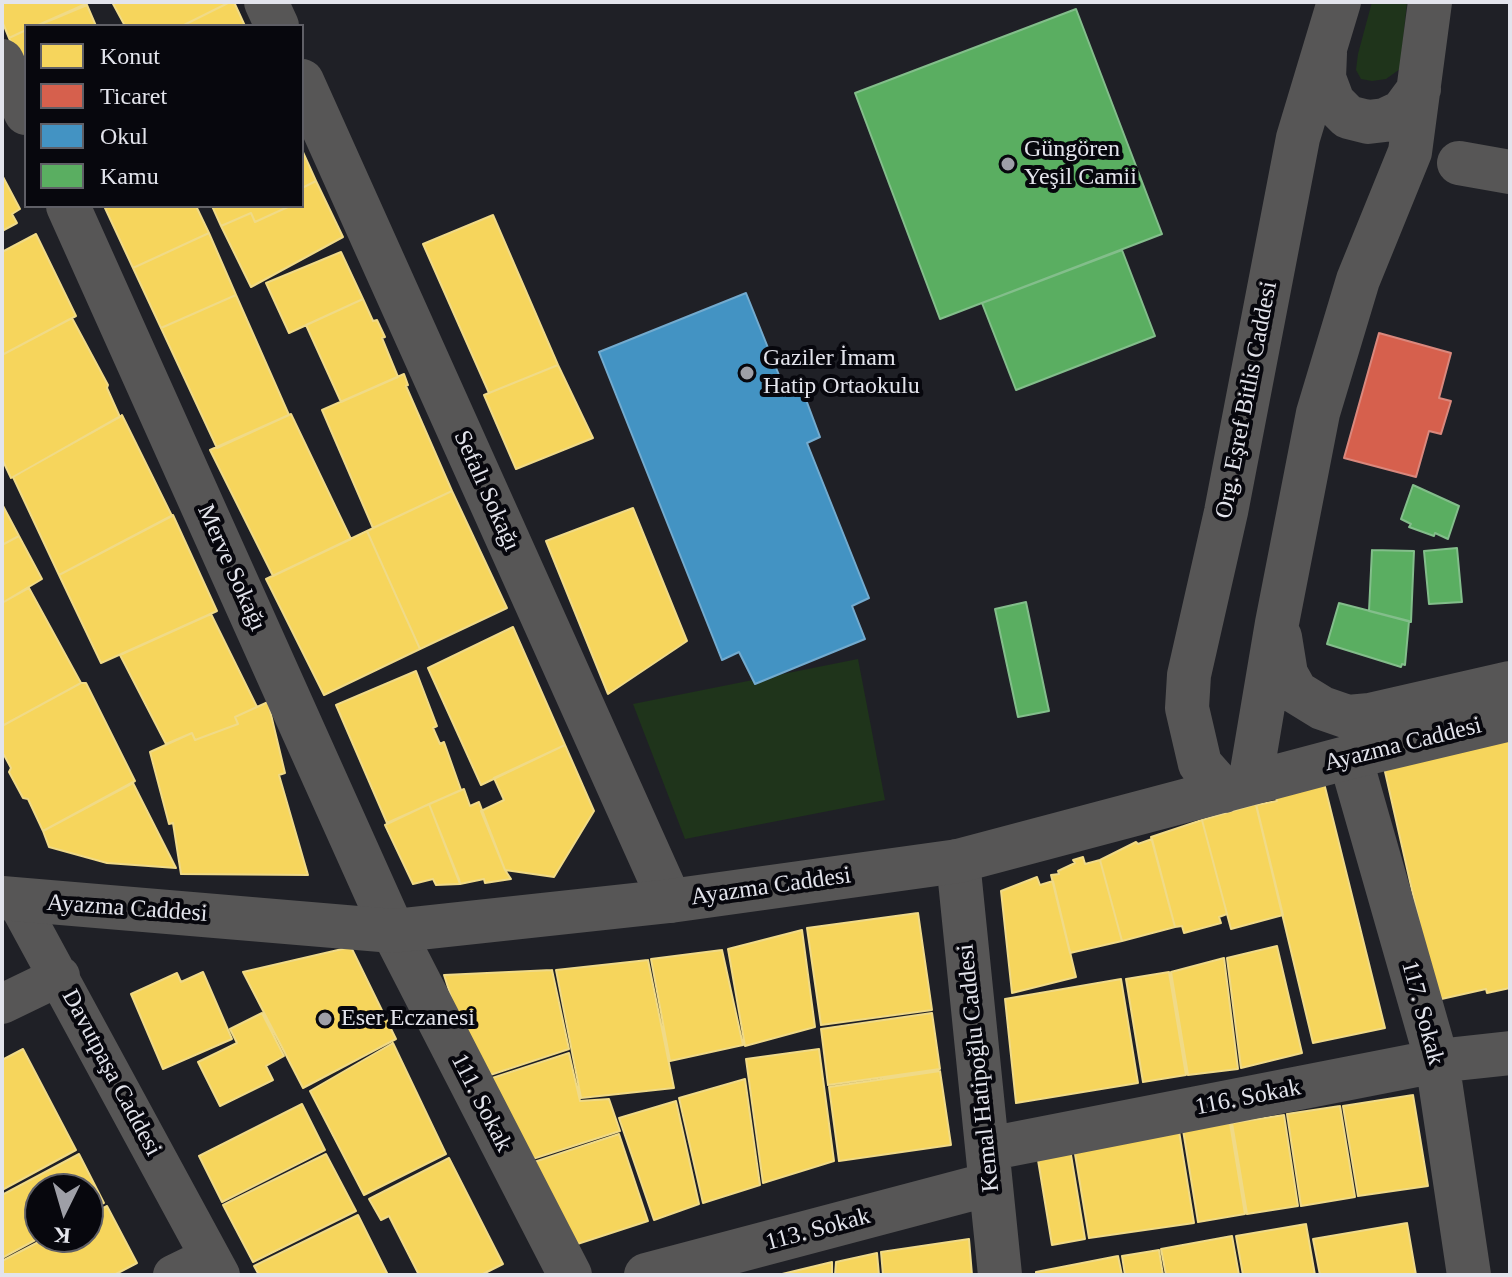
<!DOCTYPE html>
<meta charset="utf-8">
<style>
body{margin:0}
#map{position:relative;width:1512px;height:1277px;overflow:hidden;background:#1f2026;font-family:"Times New Roman",serif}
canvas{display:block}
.frame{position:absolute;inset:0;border:4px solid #e3e4ec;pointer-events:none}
.legend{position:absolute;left:24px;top:24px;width:280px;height:184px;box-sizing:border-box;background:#07070d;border:2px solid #5f5f66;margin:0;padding:10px 14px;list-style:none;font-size:24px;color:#e3e4ec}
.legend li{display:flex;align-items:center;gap:16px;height:40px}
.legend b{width:40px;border:2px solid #5f5f66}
.north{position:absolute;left:24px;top:1173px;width:80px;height:80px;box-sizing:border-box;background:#07070d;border:2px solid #5f5f66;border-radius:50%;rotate:185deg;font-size:22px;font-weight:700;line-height:32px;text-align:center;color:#e3e4ec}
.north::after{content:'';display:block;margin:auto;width:28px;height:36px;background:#9e9fa7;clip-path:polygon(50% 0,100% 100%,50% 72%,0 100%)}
</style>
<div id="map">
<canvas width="1512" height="1277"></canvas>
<div class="frame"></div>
<ul class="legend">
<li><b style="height:22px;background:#f6d55c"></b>Konut</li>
<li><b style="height:22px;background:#d6604d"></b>Ticaret</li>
<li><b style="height:22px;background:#4393c3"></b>Okul</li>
<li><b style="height:22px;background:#5aae61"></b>Kamu</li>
</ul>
<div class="north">K</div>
</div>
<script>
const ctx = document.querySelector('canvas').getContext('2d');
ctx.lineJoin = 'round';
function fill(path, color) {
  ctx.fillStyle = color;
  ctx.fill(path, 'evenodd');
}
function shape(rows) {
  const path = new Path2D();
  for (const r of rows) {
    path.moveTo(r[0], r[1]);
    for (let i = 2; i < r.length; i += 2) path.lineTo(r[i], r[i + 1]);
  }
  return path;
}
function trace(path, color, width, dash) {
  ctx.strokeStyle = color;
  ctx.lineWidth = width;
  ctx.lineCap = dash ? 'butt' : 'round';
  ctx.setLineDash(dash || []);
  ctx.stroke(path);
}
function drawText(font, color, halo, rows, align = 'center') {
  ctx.font = font + ' "Times New Roman",serif';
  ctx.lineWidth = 8;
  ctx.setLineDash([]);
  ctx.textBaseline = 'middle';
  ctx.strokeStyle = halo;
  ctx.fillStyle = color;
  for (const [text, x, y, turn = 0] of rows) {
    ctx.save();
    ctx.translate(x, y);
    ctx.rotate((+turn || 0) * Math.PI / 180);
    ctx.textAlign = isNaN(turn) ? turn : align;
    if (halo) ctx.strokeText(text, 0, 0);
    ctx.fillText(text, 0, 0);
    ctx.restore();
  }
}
fill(shape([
 [1372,2,1407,2,1400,69,1386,79,1372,81,1361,79,1356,70,1358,54],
 [858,659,885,800,685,839,633,704]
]), '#1f341b');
const homes = shape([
 [2,2,87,2,88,3,36,26,26,26,26,30,9,38,2,21,2,2],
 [112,2,230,2,182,26,125,26,112,2],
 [230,2,234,2,245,26,182,26,230,2],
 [87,5,96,26,36,26,56,18,87,5],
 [26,30,26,75,9,38,26,30],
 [302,150,316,181,302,188,302,150],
 [2,175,20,209,12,214,17,223,2,231,2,175],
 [316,181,343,237,251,287,221,226,251,213,255,222,290,206,302,206,302,188,316,181],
 [109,206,196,206,209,233,133,268,105,208,109,206],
 [212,206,290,206,255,222,251,213,221,226,212,206],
 [493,215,558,365,489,393,423,244,493,215],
 [209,233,236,295,161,328,133,268,209,233],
 [36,234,76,316,2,355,2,252,36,234],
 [341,252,363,299,289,333,266,283,341,252],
 [236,295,289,415,217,448,161,328,236,295],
 [363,299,373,321,377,320,385,337,382,338,398,377,341,402,306,325,363,299],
 [72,318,108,385,107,388,120,417,11,478,2,459,2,355,72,318],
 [558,365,593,438,516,469,484,395,558,365],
 [404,374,408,385,406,386,452,491,373,528,322,410,404,374],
 [291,414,351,539,273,576,210,450,291,414],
 [122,415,172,516,59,575,13,477,122,415],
 [452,491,507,608,420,649,367,531,452,491],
 [2,504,19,536,2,545,2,504],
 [633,508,687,641,608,694,546,541,633,508],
 [173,515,217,611,101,663,59,575,173,515],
 [367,531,420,649,324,695,266,579,367,531],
 [19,536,42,579,2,603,2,545,19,536],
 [29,588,81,683,2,726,2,603,29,588],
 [211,614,257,707,235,717,238,724,195,740,192,733,166,744,120,655,211,614],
 [513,627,565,745,481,785,428,668,513,627],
 [416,671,437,726,433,728,440,744,444,742,461,790,387,823,336,705,416,671],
 [81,683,86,683,135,781,43,831,28,799,23,798,9,772,11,768,4,755,2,757,2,726,81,683],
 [268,702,285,773,279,775,308,875,181,874,173,823,169,824,150,752,192,733,195,740,238,724,235,717,268,702],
 [1510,736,1510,988,1487,993,1486,989,1437,1000,1383,763,1510,736],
 [565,745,594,811,554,877,505,870,481,811,504,800,494,778,565,745],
 [1323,779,1385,1028,1313,1043,1256,805,1277,801,1275,796,1323,779],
 [133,783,176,868,107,863,49,847,43,831,133,783],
 [464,789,470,806,479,802,505,870,511,879,485,883,484,879,460,884,429,804,464,789],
 [429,804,459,879,460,884,436,885,433,879,413,884,385,825,429,804],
 [1256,804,1283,915,1231,929,1202,820,1256,804],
 [1202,820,1227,914,1219,917,1221,923,1184,933,1182,926,1175,927,1151,837,1202,820],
 [1152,839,1175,927,1122,941,1100,860,1136,842,1138,844,1152,839],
 [1083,857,1085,864,1100,860,1122,941,1070,953,1051,875,1059,874,1058,871,1075,863,1073,860,1083,857],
 [1037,877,1040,885,1053,881,1076,977,1012,993,1001,891,1037,877],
 [918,913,932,1010,821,1025,807,928,918,913],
 [802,930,815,1027,745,1046,728,949,802,930],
 [1277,946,1302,1053,1241,1068,1227,958,1277,946],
 [351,947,396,1039,303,1088,243,972,351,947],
 [722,950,743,1045,670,1061,651,959,722,950],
 [1224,958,1238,1069,1188,1075,1171,972,1224,958],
 [648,960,674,1088,581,1098,556,970,648,960],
 [552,970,569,1049,478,1079,444,975,552,970],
 [203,972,232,1039,163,1069,131,994,177,973,181,982,203,972],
 [1169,972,1186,1075,1143,1082,1126,979,1169,972],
 [1121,979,1138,1083,1016,1103,1005,999,1121,979],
 [262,1013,284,1056,266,1066,273,1080,220,1106,198,1062,237,1043,230,1029,262,1013],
 [932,1013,940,1069,828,1085,821,1029,932,1013],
 [393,1043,446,1154,364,1195,310,1091,393,1043],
 [23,1049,76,1150,2,1190,2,1060,23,1049],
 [819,1049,834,1161,763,1183,746,1059,819,1049],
 [569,1053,580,1101,609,1099,620,1131,520,1163,480,1082,569,1053],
 [940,1071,951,1145,839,1161,829,1087,940,1071],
 [745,1079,760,1185,703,1203,679,1098,745,1079],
 [1413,1095,1428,1186,1358,1196,1343,1106,1413,1095],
 [676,1101,699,1204,654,1220,619,1118,676,1101],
 [302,1104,325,1150,222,1202,199,1156,302,1104],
 [1340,1106,1355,1197,1301,1206,1287,1114,1340,1106],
 [1284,1115,1298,1206,1247,1214,1232,1123,1284,1115],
 [1230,1123,1245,1214,1198,1222,1183,1130,1230,1123],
 [1179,1131,1194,1223,1089,1238,1074,1148,1179,1131],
 [619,1134,648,1221,562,1249,522,1166,619,1134],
 [1070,1149,1085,1239,1052,1245,1037,1154,1070,1149],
 [79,1154,104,1203,88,1212,88,1189,40,1189,41,1237,2,1258,2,1195,79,1154],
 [326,1154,356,1211,253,1262,223,1205,326,1154],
 [449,1158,503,1264,481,1275,419,1275,389,1216,381,1220,369,1199,449,1158],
 [107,1206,137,1263,114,1275,2,1275,2,1261,48,1237,88,1237,88,1216,107,1206],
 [358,1215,388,1275,259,1275,254,1266,358,1215],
 [1407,1223,1416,1275,1320,1275,1313,1239,1407,1223],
 [1306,1224,1315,1275,1243,1275,1236,1236,1306,1224],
 [1232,1236,1239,1275,1166,1275,1161,1249,1232,1236],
 [969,1239,972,1275,883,1275,881,1252,969,1239],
 [1159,1250,1163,1275,1125,1275,1122,1256,1159,1250],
 [877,1253,879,1275,835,1275,836,1262,877,1253],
 [1118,1256,1122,1275,1036,1275,1036,1272,1118,1256],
 [832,1262,832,1275,778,1275,832,1262]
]);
fill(homes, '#f6d55c');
trace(homes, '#f0da87', 2);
const shops = shape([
 [1379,333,1451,353,1439,398,1451,401,1441,434,1429,431,1416,477,1344,458,1379,333]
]);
fill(shops, '#d6604d');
trace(shops, '#da887d', 2);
const schools = shape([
 [746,293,787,395,802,389,820,437,807,443,869,598,852,606,865,639,755,684,739,652,722,660,599,352,746,293]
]);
fill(schools, '#4393c3');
trace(schools, '#73abcf', 2);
const public = shape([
 [1076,9,1162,234,940,319,855,93,1076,9],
 [1122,250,1155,336,1016,390,982,303,1122,250],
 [1413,485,1459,506,1448,539,1435,533,1434,536,1409,527,1411,524,1401,519,1413,485],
 [1457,548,1462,602,1429,604,1424,551,1457,548],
 [1372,550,1414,551,1411,622,1369,611,1372,550],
 [1026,602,1049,711,1018,717,995,609,1026,602],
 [1339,603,1409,621,1405,665,1402,664,1401,667,1327,644,1339,603]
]);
fill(public, '#5aae61');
trace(public, '#83be8b', 2);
trace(shape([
 [17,901,220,1275],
 [2,1004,60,976],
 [173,1275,210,1257]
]), '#575656', 40);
trace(shape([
 [266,2,277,26],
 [2,61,26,113],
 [302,81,670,901],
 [1459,163,1510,172],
 [68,206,393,931,570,1275],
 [1350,757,1437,1061,1469,1275],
 [958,861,1000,1275],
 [988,1149,1437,1061,1510,1053],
 [646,1275,990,1184]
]), '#575656', 44);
trace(shape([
 [1325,53,1324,78,1333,102,1348,117,1368,122,1385,120,1402,112,1419,89],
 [1280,637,1286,674,1296,692,1322,708,1348,717,1370,715,1510,683],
 [1250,783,1277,623,1318,413,1358,280,1410,152,1430,2],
 [1224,791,1200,764,1187,708,1189,675,1226,512,1298,138,1339,2],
 [2,898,393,931,670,901,958,861,1350,757,1510,719]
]), '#575656', 44);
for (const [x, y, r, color] of [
 [1008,164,8,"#9e9fa7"],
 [747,373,8,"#9e9fa7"],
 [325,1019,8,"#9e9fa7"]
]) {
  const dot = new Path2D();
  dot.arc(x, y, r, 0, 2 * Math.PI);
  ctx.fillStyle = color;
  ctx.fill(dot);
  trace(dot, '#07070d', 3);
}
drawText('24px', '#e3e4ec', '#07070d', [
 ["Güngören",1024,150],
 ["Yeşil Camii",1024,178],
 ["Gaziler İmam",763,359],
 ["Hatip Ortaokulu",763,387],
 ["Eser Eczanesi",341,1019]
], 'left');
drawText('24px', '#e3e4ec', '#07070d', [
 ["Org. Eşref Bitlis Caddesi",1247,400,-79],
 ["Sefalı Sokağı",486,491,66],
 ["Merve Sokağı",231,568,66],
 ["Ayazma Caddesi",1403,745,-14],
 ["Ayazma Caddesi",771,887,-8],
 ["Ayazma Caddesi",127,909,4],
 ["117. Sokak",1422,1013,75],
 ["Kemal Hatipoğlu Caddesi",979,1068,-96],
 ["Davutpaşa Caddesi",111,1073,62],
 ["116. Sokak",1248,1098,-11],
 ["111. Sokak",481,1103,63],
 ["113. Sokak",818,1230,-15]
]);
</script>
